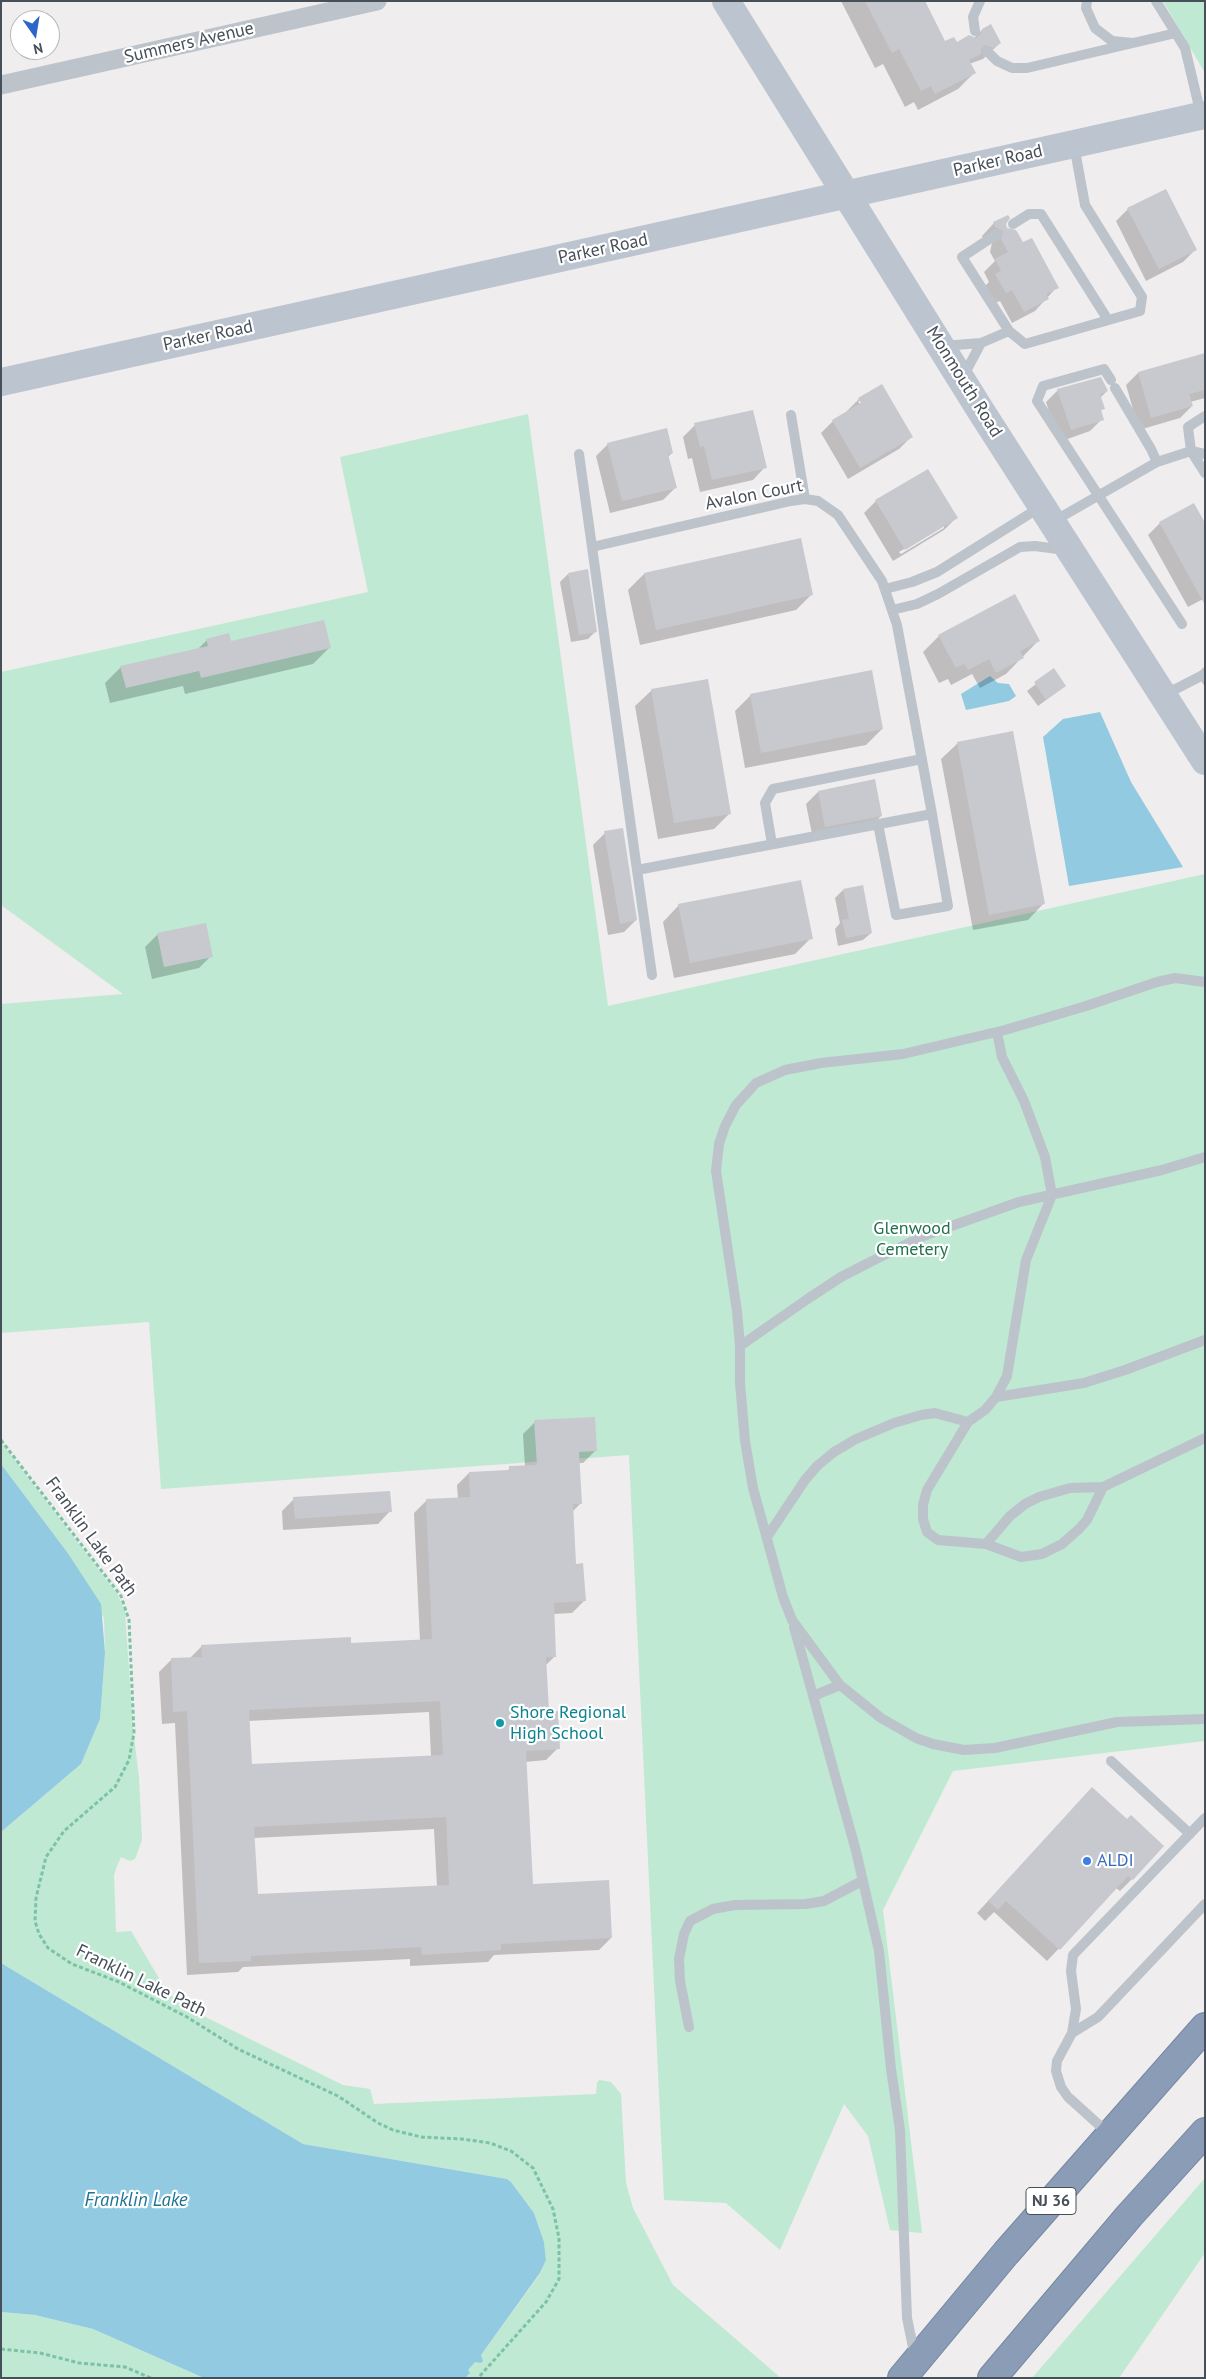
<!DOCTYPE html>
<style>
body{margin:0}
#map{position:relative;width:1206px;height:2379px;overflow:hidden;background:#efeded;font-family:"PT Sans",sans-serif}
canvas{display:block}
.frame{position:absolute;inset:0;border:2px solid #474f58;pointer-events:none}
.north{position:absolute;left:10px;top:10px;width:50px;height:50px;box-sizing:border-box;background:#fff;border:1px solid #b5b9bc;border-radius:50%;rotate:167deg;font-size:14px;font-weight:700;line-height:20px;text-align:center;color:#474f58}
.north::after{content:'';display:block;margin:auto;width:18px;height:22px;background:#2d65c8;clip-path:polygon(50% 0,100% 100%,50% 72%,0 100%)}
</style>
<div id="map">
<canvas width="1206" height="2379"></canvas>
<div class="frame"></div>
<div class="north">N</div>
</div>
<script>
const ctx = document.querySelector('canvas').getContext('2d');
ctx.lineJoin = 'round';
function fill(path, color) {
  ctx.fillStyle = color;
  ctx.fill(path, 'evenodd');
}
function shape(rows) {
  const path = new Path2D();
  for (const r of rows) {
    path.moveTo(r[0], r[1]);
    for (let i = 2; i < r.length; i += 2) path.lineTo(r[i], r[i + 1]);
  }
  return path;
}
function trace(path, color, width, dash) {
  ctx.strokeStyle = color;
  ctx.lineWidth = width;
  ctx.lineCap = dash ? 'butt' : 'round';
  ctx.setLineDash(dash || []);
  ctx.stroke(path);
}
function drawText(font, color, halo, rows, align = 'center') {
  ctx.font = font + ' "PT Sans",sans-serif';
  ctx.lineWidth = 4.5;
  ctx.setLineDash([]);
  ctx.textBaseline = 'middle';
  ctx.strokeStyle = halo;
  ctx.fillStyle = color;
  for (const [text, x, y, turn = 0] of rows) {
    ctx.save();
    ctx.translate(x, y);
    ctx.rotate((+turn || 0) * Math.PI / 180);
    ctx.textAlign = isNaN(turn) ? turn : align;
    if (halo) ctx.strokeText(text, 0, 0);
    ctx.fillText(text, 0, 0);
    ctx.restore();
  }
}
fill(shape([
 [1163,1,1205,1,1205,73],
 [528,414,608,1006,1205,874,1205,1741,953,1771,883,1910,922,2233,890,2230,868,2136,844,2104,780,2250,726,2203,664,2200,629,1455,161,1489,149,1322,1,1333,1,1004,123,994,1,905,1,672,368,592,340,457],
 [1,1442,118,1595,125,1612,133,1729,139,1777,142,1840,135,1859,130,1861,121,1857,117,1866,114,1875,116,1932,131,1931,166,1990,181,2005,343,2085,370,2089,374,2104,596,2094,597,2083,599,2080,611,2082,621,2094,626,2183,633,2208,673,2285,781,2378,465,2378,470,2373,467,2370,481,2355,540,2274,546,2260,544,2242,534,2213,511,2182,507,2179,303,2144,1,1963,1,1832,81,1764,100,1719,105,1653,104,1618,67,1552,1,1464],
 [1205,2178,1205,2253,1119,2378,1032,2378],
 [1,2312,35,2315,93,2329,204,2378,1,2378]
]), '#bfe9d2');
fill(shape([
 [990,676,998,683,1009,684,1016,696,1009,701,966,710,961,694],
 [1100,712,1131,782,1183,867,1069,886,1043,737,1063,719],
 [1,1464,67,1552,101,1604,105,1653,100,1719,81,1764,1,1832],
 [1,1963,303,2144,507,2179,511,2182,534,2213,544,2242,546,2260,540,2273,481,2355,483,2361,481,2363,475,2362,468,2370,470,2373,465,2378,204,2378,93,2329,35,2315,1,2312]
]), '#91cae1');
fill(shape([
 [841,1,923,1,945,43,956,43,974,38,982,30,1000,43,983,59,969,64,974,73,958,89,918,110,914,102,905,107,883,64,875,68],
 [1128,209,1195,250,1183,262,1146,281,1116,221],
 [1008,216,1005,224,1006,229,1022,244,1057,287,1035,311,1012,323,1000,301,993,304,984,287,989,282,984,272,995,261,990,252,992,243,983,239,982,236,994,223],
 [1205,354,1205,398,1190,402,1192,406,1180,418,1139,430,1126,385,1138,373],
 [881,386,911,437,899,449,848,479,821,433,833,421,848,413,847,411,859,399],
 [858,401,861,401,866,408,863,409],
 [1058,390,1107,391,1100,398,1103,408,1100,412,1102,419,1090,431,1059,442,1046,402],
 [695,425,765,467,753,480,700,492,692,458,688,459,683,437],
 [608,444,672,453,668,457,675,488,663,500,610,513,596,456],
 [876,501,956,518,944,530,893,561,864,513],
 [944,525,944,528,901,554,899,552],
 [1160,523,1205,598,1188,607,1148,535],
 [568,574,596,631,588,639,571,642,560,582],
 [644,574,812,594,796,610,640,645,628,590],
 [939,636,1038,641,1006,674,980,688,972,674,951,685,948,679,939,683,923,652],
 [207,640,230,643,330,647,313,664,185,694,183,686,110,703,105,683,121,667,198,649],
 [1205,666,1205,687,1197,674],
 [1054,670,1065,686,1038,706,1027,691],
 [652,690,730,813,714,829,658,839,635,706],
 [751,695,882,729,866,745,745,768,735,711],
 [958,743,1044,903,1028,920,973,930,941,759],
 [818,792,881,816,869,828,813,839,806,804],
 [605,833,636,920,624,932,608,935,593,845],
 [843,890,871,933,863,940,838,946,835,929,840,923,835,898],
 [679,905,811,938,795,954,674,978,663,922],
 [157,935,211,956,199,968,152,979,145,947],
 [535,1422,595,1451,583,1463,579,1463,581,1503,572,1512,575,1565,584,1601,572,1613,553,1614,555,1656,546,1665,548,1712,558,1748,546,1760,525,1762,532,1885,611,1938,599,1950,494,1955,488,1962,410,1966,410,1959,243,1967,238,1972,187,1975,175,1723,162,1724,159,1672,171,1660,190,1658,202,1646,350,1645,420,1641,414,1513,426,1501,458,1499,457,1485,469,1473,507,1471,510,1468,525,1467,523,1434],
 [429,1712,431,1757,250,1765,248,1721],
 [434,1829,437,1887,256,1896,254,1838],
 [294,1499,390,1511,378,1524,283,1530,282,1511],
 [1080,1801,1132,1879,1120,1891,1116,1888,1047,1961,994,1912,985,1921,977,1913]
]), '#0003');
fill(shape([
 [865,1,925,1,945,41,954,37,957,42,969,35,976,38,981,34,982,29,991,24,1001,43,993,48,985,45,981,49,981,54,969,60,976,73,935,94,931,86,921,91,899,49,892,53],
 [1166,189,1197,250,1159,269,1127,208],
 [1008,215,1010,218,1006,224,1007,228,1016,230,1023,242,1032,238,1059,288,1046,294,1049,299,1024,312,1012,290,1006,293,995,274,1001,271,995,259,1008,252,1001,239,1003,231,995,227,993,222],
 [1205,353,1205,390,1189,394,1193,406,1151,418,1138,372],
 [1101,377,1108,391,1100,394,1105,409,1101,410,1104,420,1071,430,1057,389],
 [882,384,913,437,860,468,832,420,861,403,858,398],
 [753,410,767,468,712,480,704,446,700,447,694,423],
 [667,428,673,453,668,454,677,488,622,501,607,443],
 [928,469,958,518,905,550,875,500],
 [1194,503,1205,523,1205,605,1159,522],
 [801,538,813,595,656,630,644,573],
 [588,569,597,632,579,635,568,573],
 [1015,594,1040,641,1020,651,1024,658,996,673,989,659,968,670,964,664,956,668,938,635],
 [324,620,331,648,201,678,199,671,126,688,120,666,208,646,206,639,229,633,231,641],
 [1054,668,1066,686,1046,700,1034,682],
 [872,670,883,729,761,753,750,694],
 [708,679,731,814,674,823,651,689],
 [1013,731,1045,904,989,915,957,742],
 [875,779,882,816,825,827,818,791],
 [623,828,637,920,620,924,604,831],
 [801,880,813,939,690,963,678,904],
 [863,885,872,933,846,938,842,920,849,919,843,889],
 [206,923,213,957,164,967,157,933],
 [595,1417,597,1451,579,1452,582,1504,573,1504,576,1564,583,1563,586,1601,554,1603,556,1657,546,1657,549,1711,558,1711,560,1749,526,1751,533,1884,609,1880,612,1938,501,1944,501,1950,422,1955,421,1947,251,1956,251,1961,199,1963,187,1711,173,1712,171,1658,202,1657,201,1645,351,1637,351,1643,432,1639,426,1499,470,1497,469,1472,509,1470,509,1466,537,1465,534,1420],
 [440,1701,443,1755,252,1764,249,1710],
 [446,1817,449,1885,258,1894,254,1827],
 [390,1491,392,1512,295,1519,293,1497],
 [1092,1787,1127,1819,1131,1815,1164,1846,1133,1880,1128,1876,1060,1950,1006,1901,998,1910,988,1901]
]), '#c7c9cf');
const highway = shape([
 [902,2378,1006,2253,1205,2027],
 [992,2378,1129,2216,1205,2132]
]);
trace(highway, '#7587a2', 30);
trace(shape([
 [1,1440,121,1596,129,1620,134,1733,129,1760,115,1787,64,1831,46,1857,36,1898,35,1921,39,1934,48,1948,72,1964,119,1982,187,2017,238,2049,338,2096,378,2123,393,2130,421,2137,462,2139,490,2143,511,2151,533,2168,553,2209,559,2238,559,2279,546,2302,478,2378],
 [1,2349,40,2353,79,2363,125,2367,151,2378]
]), '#7cc2a5', 3, [4, 2.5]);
trace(shape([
 [1087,1,1086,8,1095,28,1112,41,1133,43,1176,33],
 [1156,1,1185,48,1201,115],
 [975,31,973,17,980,1],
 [987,51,997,61,1012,68,1027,68,1133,43],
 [1013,224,1029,214,1041,214,1108,320],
 [997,234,962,257,1009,331],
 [943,346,981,343,1009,331,1025,344,1140,311,1142,297,1085,205,1074,145],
 [963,377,981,343],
 [1111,380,1104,369,1043,386,1037,401,1182,624],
 [1115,388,1151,449,1157,462],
 [791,415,805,499],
 [1205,416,1188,427,1191,451,1205,473],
 [579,454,592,547],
 [1054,521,1157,462,1191,451,1205,454],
 [885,589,912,582,937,572,1042,506],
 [892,610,917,604,938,594,1020,547,1035,546,1065,550],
 [1164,695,1203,675,1205,677],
 [878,824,896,915,948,906,932,814],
 [772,844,765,803,773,789,922,759],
 [637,870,932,814,897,625,882,581,838,515,818,501,805,499,791,501,592,547,637,870,652,975],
 [997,1032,1002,1057,1024,1101,1045,1157,1052,1195,1026,1260,1007,1376,996,1397,985,1410,968,1422,927,1490,923,1505,923,1519,927,1532,938,1540,986,1544,1021,1557,1042,1554,1062,1544,1079,1529,1087,1520,1103,1487,1205,1438],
 [1205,1157,1162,1170,1019,1202,926,1235,880,1257,841,1277,809,1298,740,1346,740,1383,745,1441,753,1488,783,1597,792,1620,840,1685,881,1718,916,1738,933,1744,964,1750,995,1748,1117,1722,1205,1719],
 [740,1346,737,1311,716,1171,719,1144,725,1126,736,1105,756,1083,785,1070,821,1063,903,1054,1005,1030,1086,1006,1157,982,1175,978,1205,982],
 [996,1397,1084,1383,1125,1370,1205,1340],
 [767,1537,805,1480,817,1466,834,1452,856,1439,894,1423,921,1415,935,1413,968,1422],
 [986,1544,1010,1516,1025,1504,1039,1497,1070,1488,1103,1487],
 [794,1627,856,1851,879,1951,891,2069,900,2130,907,2318,915,2357],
 [813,1696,840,1685],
 [1111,1761,1190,1834],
 [689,2027,680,1981,679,1959,684,1934,690,1921,713,1909,735,1905,806,1904,824,1901,862,1881],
 [1072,2033,1098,2017,1205,1904],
 [1108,2133,1068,2097,1061,2087,1056,2071,1057,2061,1072,2033,1076,2009,1071,1971,1073,1955,1205,1818]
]), '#bdc3ca', 10);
trace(shape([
 [1,85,377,1]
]), '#bdc3ca', 19);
trace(shape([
 [726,1,979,408,1205,761],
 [1,382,1205,115]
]), '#bcc4cf', 28);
trace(highway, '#8a9cb6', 28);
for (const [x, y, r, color] of [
 [500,1723,5,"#0f9aa8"],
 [1087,1861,5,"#3f7fe0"]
]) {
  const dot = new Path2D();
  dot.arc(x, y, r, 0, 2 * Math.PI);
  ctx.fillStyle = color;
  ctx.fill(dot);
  trace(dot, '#fff', 2);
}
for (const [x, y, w] of [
 [1051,2201,50]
]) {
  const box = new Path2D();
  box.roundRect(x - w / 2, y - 13.5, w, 27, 4);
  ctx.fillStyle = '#fff';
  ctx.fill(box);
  trace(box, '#474f58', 1);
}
drawText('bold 16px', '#474f58', null, [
 ["NJ 36",1051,2201]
]);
drawText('18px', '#474f58', '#fff', [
 ["Summers Avenue",189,43,-13],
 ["Parker Road",998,161,-13],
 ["Parker Road",603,249,-12],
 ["Parker Road",208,336,-12],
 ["Monmouth Road",964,382,58],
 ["Avalon Court",754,495,-11],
 ["Franklin Lake Path",91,1537,54],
 ["Franklin Lake Path",141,1981,26]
]);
drawText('18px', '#21704e', '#fff', [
 ["Glenwood",912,1229],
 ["Cemetery",912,1250]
]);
drawText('18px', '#0d838f', '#fff', [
 ["Shore Regional",510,1713],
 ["High School",510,1734]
], 'left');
drawText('18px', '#366cbe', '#fff', [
 ["ALDI",1097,1861]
], 'left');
drawText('italic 19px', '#1c7396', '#fff', [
 ["Franklin Lake",136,2201]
]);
</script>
